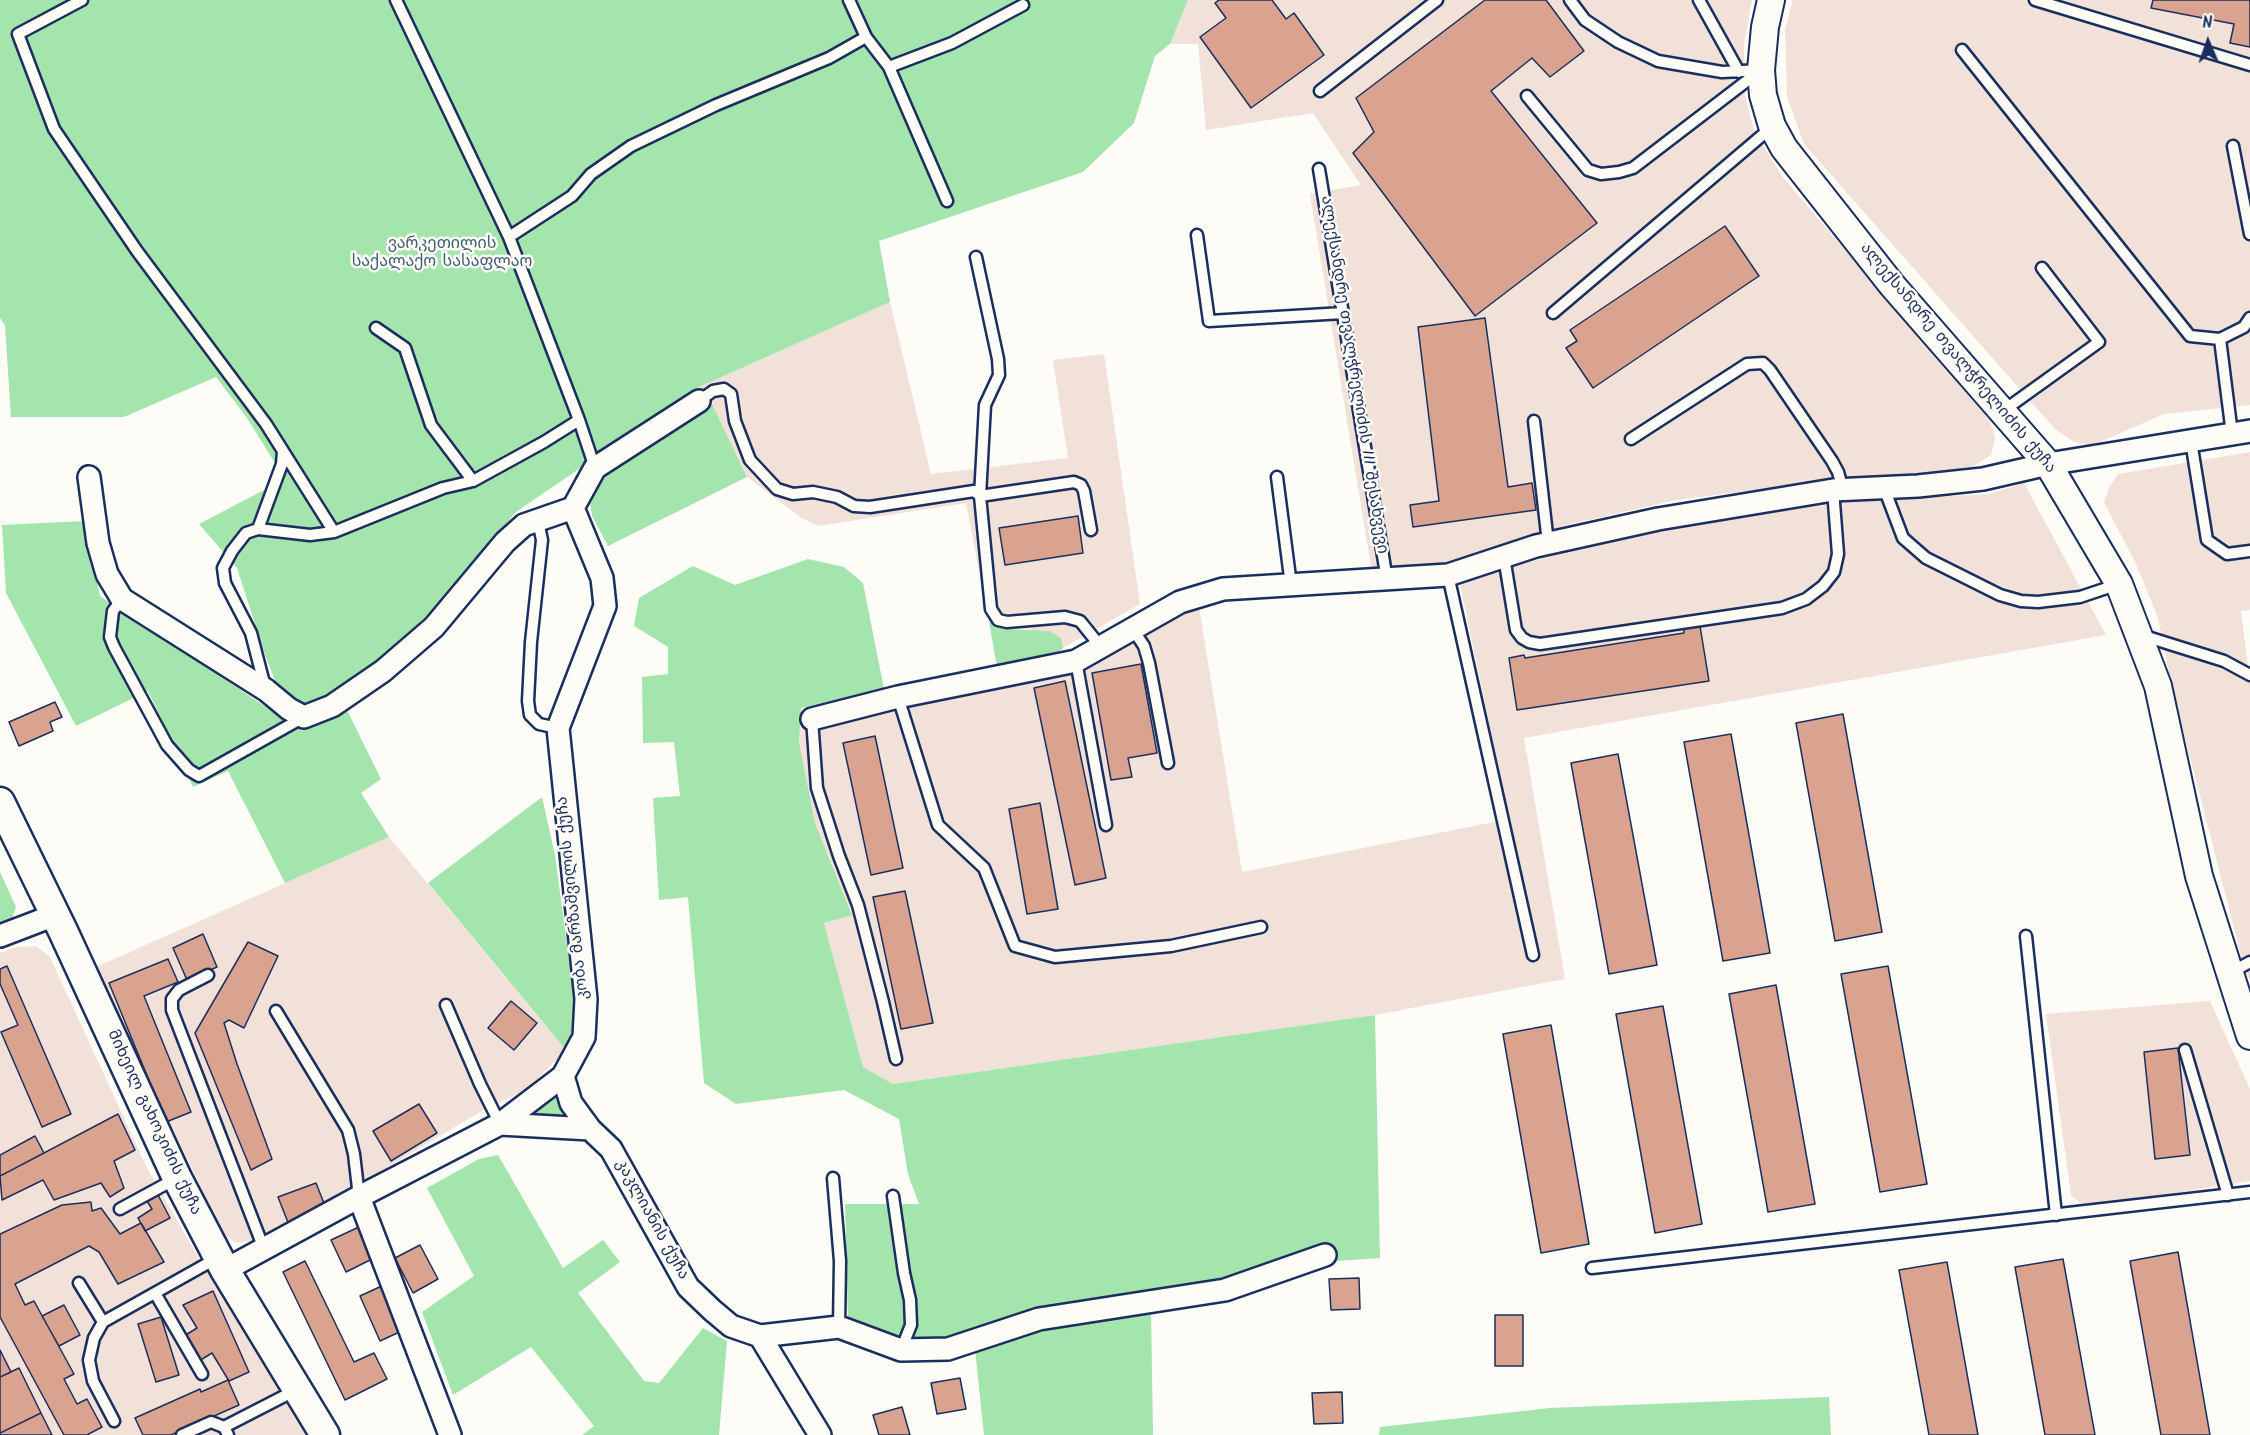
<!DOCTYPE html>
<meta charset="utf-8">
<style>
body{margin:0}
#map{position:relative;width:2250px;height:1435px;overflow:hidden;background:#fdfcf7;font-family:Kalam,sans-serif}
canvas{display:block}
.north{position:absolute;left:2178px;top:12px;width:60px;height:60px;-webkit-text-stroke:4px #fdfcf7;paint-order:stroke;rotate:358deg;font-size:16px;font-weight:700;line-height:24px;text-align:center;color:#1b2f5e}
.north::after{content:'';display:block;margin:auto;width:21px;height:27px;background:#1b2f5e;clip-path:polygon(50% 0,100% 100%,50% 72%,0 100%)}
</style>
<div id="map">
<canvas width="2250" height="1435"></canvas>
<div class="north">N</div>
</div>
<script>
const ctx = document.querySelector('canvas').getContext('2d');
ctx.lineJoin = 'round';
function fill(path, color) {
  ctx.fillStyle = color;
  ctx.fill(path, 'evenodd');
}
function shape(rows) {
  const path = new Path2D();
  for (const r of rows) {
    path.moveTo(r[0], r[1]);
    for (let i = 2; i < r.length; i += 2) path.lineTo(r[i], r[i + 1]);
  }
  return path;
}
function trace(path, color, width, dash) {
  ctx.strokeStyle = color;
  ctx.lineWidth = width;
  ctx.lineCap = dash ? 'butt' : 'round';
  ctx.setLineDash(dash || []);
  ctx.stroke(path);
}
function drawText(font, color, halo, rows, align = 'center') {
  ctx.font = font + ' Kalam,"Noto Sans Georgian",sans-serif';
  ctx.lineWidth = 5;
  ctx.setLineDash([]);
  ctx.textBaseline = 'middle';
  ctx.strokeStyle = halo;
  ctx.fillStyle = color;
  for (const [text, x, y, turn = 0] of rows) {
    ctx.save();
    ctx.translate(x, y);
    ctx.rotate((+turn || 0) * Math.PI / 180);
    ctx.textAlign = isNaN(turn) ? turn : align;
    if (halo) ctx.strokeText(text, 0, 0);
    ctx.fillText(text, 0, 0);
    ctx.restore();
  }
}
fill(shape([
 [1188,0,1752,0,1744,44,1745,95,1754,131,1782,176,1990,421,1995,438,1991,455,1972,467,1943,471,1817,482,1676,500,1566,525,1438,564,1371,567,1310,194,1361,185,1313,113,1206,130,1198,44,1170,44],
 [1793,0,2250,0,2250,405,2164,414,2093,445,2076,443,2055,429,1804,144,1787,97,1785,29],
 [890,302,931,474,1068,458,1053,360,1104,354,1140,604,1063,648,1061,638,1028,629,1006,629,989,622,966,503,818,526,800,517,747,477,712,404,699,387],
 [2250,452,2250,610,2241,611,2248,667,2250,667,2250,981,2243,963,2172,687,2158,618,2136,564,2104,502,2109,488,2118,474],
 [2024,483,2106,635,1524,738,1565,979,1375,1015,893,1084,863,1067,824,923,852,914,815,823,799,742,800,727,1060,673,1159,623,1199,607,1242,872,1509,819,1460,584,1485,574,1621,537,1841,502,1989,494],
 [389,837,566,1050,526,1090,480,1112,267,1239,236,1243,223,1234,96,967],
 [36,946,50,957,147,1168,205,1269,311,1435,0,1435,0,953,16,947],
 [2210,1001,2250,1089,2250,1181,2085,1207,2071,1195,2046,1014]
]), '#f2e1d8');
fill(shape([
 [0,0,1188,0,1170,44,1155,56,1134,123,1083,172,879,241,890,302,699,387,532,501,515,513,431,618,380,665,326,699,302,706,279,691,264,652,237,568,199,524,285,479,247,418,216,377,124,417,11,417,5,325,0,318],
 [712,404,747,477,608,546,592,516,590,501,600,475],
 [85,521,100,596,302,731,346,708,381,779,361,793,389,837,285,883,228,771,193,787,148,691,76,726,6,593,2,525],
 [808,559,844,567,863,583,884,689,801,708,799,742,815,823,852,915,824,923,863,1067,893,1084,1375,1015,1380,1258,1336,1261,1332,1246,1220,1283,929,1341,879,1332,848,1322,845,1204,919,1204,908,1174,899,1119,844,1090,736,1104,704,1083,688,897,659,900,653,798,680,796,674,742,643,743,642,677,668,674,668,647,634,626,639,598,693,566,735,585],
 [989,622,1006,629,1049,631,1061,638,1063,648,1052,657,997,667],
 [542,797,555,855,573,991,573,1026,566,1050,428,883],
 [0,872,16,907,12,919,0,926],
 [559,1090,567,1120,523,1117],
 [498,1155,563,1268,603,1240,620,1262,578,1293,644,1381,659,1383,703,1328,727,1341,719,1435,582,1435,594,1426,531,1347,453,1395,422,1312,474,1276,427,1188,479,1159],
 [1151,1310,1153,1435,984,1435,975,1349,1037,1326],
 [1829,1397,1831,1435,1379,1435,1380,1427,1550,1408]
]), '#a4e4ad');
const building = shape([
 [1219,0,1272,0,1286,19,1294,13,1324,55,1251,108,1200,37,1226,18,1215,3,1219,0],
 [1485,0,1546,0,1584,51,1550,77,1532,58,1491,91,1597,223,1475,316,1353,153,1374,132,1356,98,1485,0],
 [2153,0,2250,0,2250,47,2230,43,2234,24,2151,8,2153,0],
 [1725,226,1759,276,1593,388,1566,348,1577,341,1570,330,1725,226],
 [1485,318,1508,487,1532,483,1536,510,1413,527,1410,505,1439,501,1418,327,1485,318],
 [1078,516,1083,553,1005,565,999,528,1078,516],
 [1700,626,1709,681,1517,710,1509,658,1524,655,1525,658,1684,633,1684,628,1700,626],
 [1141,664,1157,753,1128,758,1132,777,1111,780,1092,673,1141,664],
 [1065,681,1106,878,1075,885,1034,688,1065,681],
 [55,702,62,717,50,722,53,731,19,746,9,722,55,702],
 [1843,714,1882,932,1835,941,1796,723,1843,714],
 [1731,734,1770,953,1723,961,1684,742,1731,734],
 [875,736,903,868,871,875,843,743,875,736],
 [1618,754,1657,965,1609,974,1571,763,1618,754],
 [1040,803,1058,909,1027,914,1009,809,1040,803],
 [905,891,933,1023,901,1029,873,897,905,891],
 [203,934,217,967,187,980,173,948,203,934],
 [248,942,278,956,244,1028,229,1020,224,1023,237,1064,272,1159,251,1170,195,1033,248,942],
 [168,959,178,982,144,996,191,1112,166,1122,109,983,168,959],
 [7,966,71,1114,42,1127,1,1032,18,1025,0,984,0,969,7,966],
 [1888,966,1927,1184,1880,1192,1841,974,1888,966],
 [1776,985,1815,1204,1768,1212,1729,994,1776,985],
 [511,1001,537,1023,514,1050,488,1028,511,1001],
 [1663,1006,1702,1224,1655,1233,1616,1014,1663,1006],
 [1551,1025,1589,1244,1541,1253,1503,1034,1551,1025],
 [2178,1048,2190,1155,2155,1159,2144,1052,2178,1048],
 [419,1104,437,1133,391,1161,373,1131,419,1104],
 [118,1114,135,1150,114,1161,124,1188,110,1197,101,1183,54,1200,43,1180,2,1200,0,1176,118,1114],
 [35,1136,44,1153,0,1176,0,1155,35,1136],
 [316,1183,327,1211,289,1225,278,1197,316,1183],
 [158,1195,170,1218,145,1231,138,1218,152,1209,147,1201,158,1195],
 [91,1202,92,1211,101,1208,120,1234,141,1223,164,1262,118,1284,99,1252,89,1246,15,1284,25,1305,34,1301,74,1374,64,1379,77,1404,87,1399,102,1427,87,1435,64,1435,0,1317,0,1234,62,1205,91,1202],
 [361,1226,376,1257,346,1272,331,1240,361,1226],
 [420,1245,438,1279,413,1293,395,1258,420,1245],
 [2178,1252,2210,1435,2161,1435,2130,1261,2178,1252],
 [2063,1259,2095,1435,2045,1435,2015,1267,2063,1259],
 [305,1261,354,1362,374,1353,387,1379,345,1400,283,1272,305,1261],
 [1947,1262,1978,1435,1929,1435,1899,1270,1947,1262],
 [1359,1278,1360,1309,1331,1310,1329,1279,1359,1278],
 [386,1284,406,1329,380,1341,360,1296,386,1284],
 [213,1291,249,1372,229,1381,212,1353,199,1361,184,1336,197,1328,183,1305,213,1291],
 [64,1305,80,1335,59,1346,42,1316,64,1305],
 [1495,1315,1523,1315,1523,1366,1495,1366,1495,1315],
 [161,1317,179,1375,156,1382,138,1324,161,1317],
 [0,1350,11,1372,0,1377,0,1350],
 [19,1368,41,1413,0,1433,0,1377,19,1368],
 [960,1378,966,1409,937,1414,931,1383,960,1378],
 [228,1380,239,1405,171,1435,143,1435,135,1418,200,1389,201,1392,228,1380],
 [1342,1392,1343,1423,1314,1424,1312,1393,1342,1392],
 [902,1407,910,1435,879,1435,873,1415,902,1407],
 [41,1413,52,1435,0,1435,0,1433,41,1413]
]);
fill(building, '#d9a38f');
trace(building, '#1b2f5e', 1.5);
const service = shape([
 [82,0,18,34,54,129,137,251,266,424,334,532,443,488,473,481,544,442,579,420],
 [396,0,509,237,579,420,595,468],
 [849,0,866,37,889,67,947,201],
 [1570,0,1585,20,1618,42,1658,61,1722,72,1761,70],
 [1699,0,1739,72],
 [2035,0,2250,65],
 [1962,50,2190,336,2220,339],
 [889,67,952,43,1023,5],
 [1320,91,1437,0],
 [1527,96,1588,170,1601,174,1619,172,1633,168,1761,70],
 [2233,146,2250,234],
 [1319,169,1387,580],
 [1197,235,1209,321,1343,313],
 [509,237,572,196,591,174,631,146,716,105,829,58,866,37],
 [976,257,998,359,999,375,985,405,980,496,1074,482,1081,485,1084,491,1091,530],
 [1553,313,1772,127],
 [376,328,405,348,431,425,473,481],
 [699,401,713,391,724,389,731,394,735,421,750,460,777,489,793,494,813,492,837,497,854,506,870,507,974,491,980,496,991,609,998,620,1007,622,1065,617,1080,621,1101,647],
 [2003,411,2099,342,2042,268],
 [1534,421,1548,543],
 [2232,434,2220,339,2244,327,2250,318],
 [1631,439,1747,364,1763,363,1770,370,1832,461,1838,472,1843,490],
 [2191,441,2207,540,2227,554,2250,551],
 [1277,477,1291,585],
 [1884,488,1903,538,1926,558,2000,595,2021,601,2038,602,2080,597,2119,584],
 [538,521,542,540,531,642,528,701,530,715,539,724,558,728],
 [258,529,282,464,283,452],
 [1504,557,1516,630,1522,638,1529,642,1540,644,1782,608,1806,599,1823,586,1834,572,1838,554,1833,490],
 [1448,575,1533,955],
 [122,599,113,611,110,637,114,647,167,745,189,770,199,776,304,717],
 [1132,628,1144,646,1149,663,1168,763],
 [2141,635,2224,661,2250,675],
 [1076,661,1106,825],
 [265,687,251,633,225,583,223,568,232,551,246,533,258,529,310,535,334,532],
 [898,697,938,825,984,868,1015,946,1055,957,1171,946,1261,927],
 [812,719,817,788,839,856,858,905,883,1002,896,1059],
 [2026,936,2056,1215],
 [2230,973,2250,962],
 [208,975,179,990,172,999,172,1010,264,1249],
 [446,1005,480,1084,500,1124],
 [276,1011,348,1130,354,1154,359,1197],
 [2185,1050,2228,1195],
 [833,1178,840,1261,839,1327],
 [893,1196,904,1273,910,1300,911,1325,901,1350],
 [120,1209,177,1178],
 [1592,1268,2250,1192],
 [79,1283,103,1322],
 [155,1293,202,1374],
 [114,1421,93,1381,89,1360,94,1338,103,1322,219,1257],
 [224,1427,296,1390],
 [182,1435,211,1422,224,1427,228,1435]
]);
const minor = shape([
 [89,477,98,543,107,574,122,599,266,690,289,709,304,717,332,706,383,671,434,627,505,542,524,525,573,508],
 [812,719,898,697,1076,661,1180,602,1223,589,1448,575,1536,546,1658,519,1833,490,1918,486,1983,479,2048,464,2250,431],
 [0,936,55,915],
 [563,1076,571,1103,590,1129,611,1149,688,1287,712,1310,731,1326,760,1336,820,1435],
 [500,1124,590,1129],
 [359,1197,450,1435],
 [225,1270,359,1197,500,1124,563,1076,584,1037,586,999,558,728,605,606,602,578,573,508,595,468,699,401],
 [760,1336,839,1327,901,1350,948,1349,1039,1319,1225,1290,1325,1255]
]);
const tertiary = shape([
 [1771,0,1765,27,1761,70,1763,95,1772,126,1784,148,1892,285,2048,464,2119,584,2158,686,2199,876,2250,1036]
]);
const secondary = shape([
 [0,802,63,931,177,1178,225,1270,325,1435]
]);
trace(service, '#1b2f5e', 15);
trace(minor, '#1b2f5e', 26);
trace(tertiary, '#1b2f5e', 30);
trace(secondary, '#1b2f5e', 33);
trace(service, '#fdfcf7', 10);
trace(minor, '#fdfcf7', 21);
trace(tertiary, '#fdfcf7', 26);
trace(secondary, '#fdfcf7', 28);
drawText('16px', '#3d5c72', '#fdfcf7', [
 ["ვარკეთილის",442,245],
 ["საქალაქო სასაფლაო",442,263]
]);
drawText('16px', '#1b2f5e', '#fdfcf7', [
 ["ალექსანდრე თვალჭრელიძის ქუჩა",1957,359,50],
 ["ალექსანდრე თვალჭრელიძის III შესახვევი",1353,375,81],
 ["კობა მარზაშვილის ქუჩა",574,898,-96],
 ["მიხეილ გახოკიძის ქუჩა",153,1123,65],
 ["კაკლიანის ქუჩა",651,1220,61]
]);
</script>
